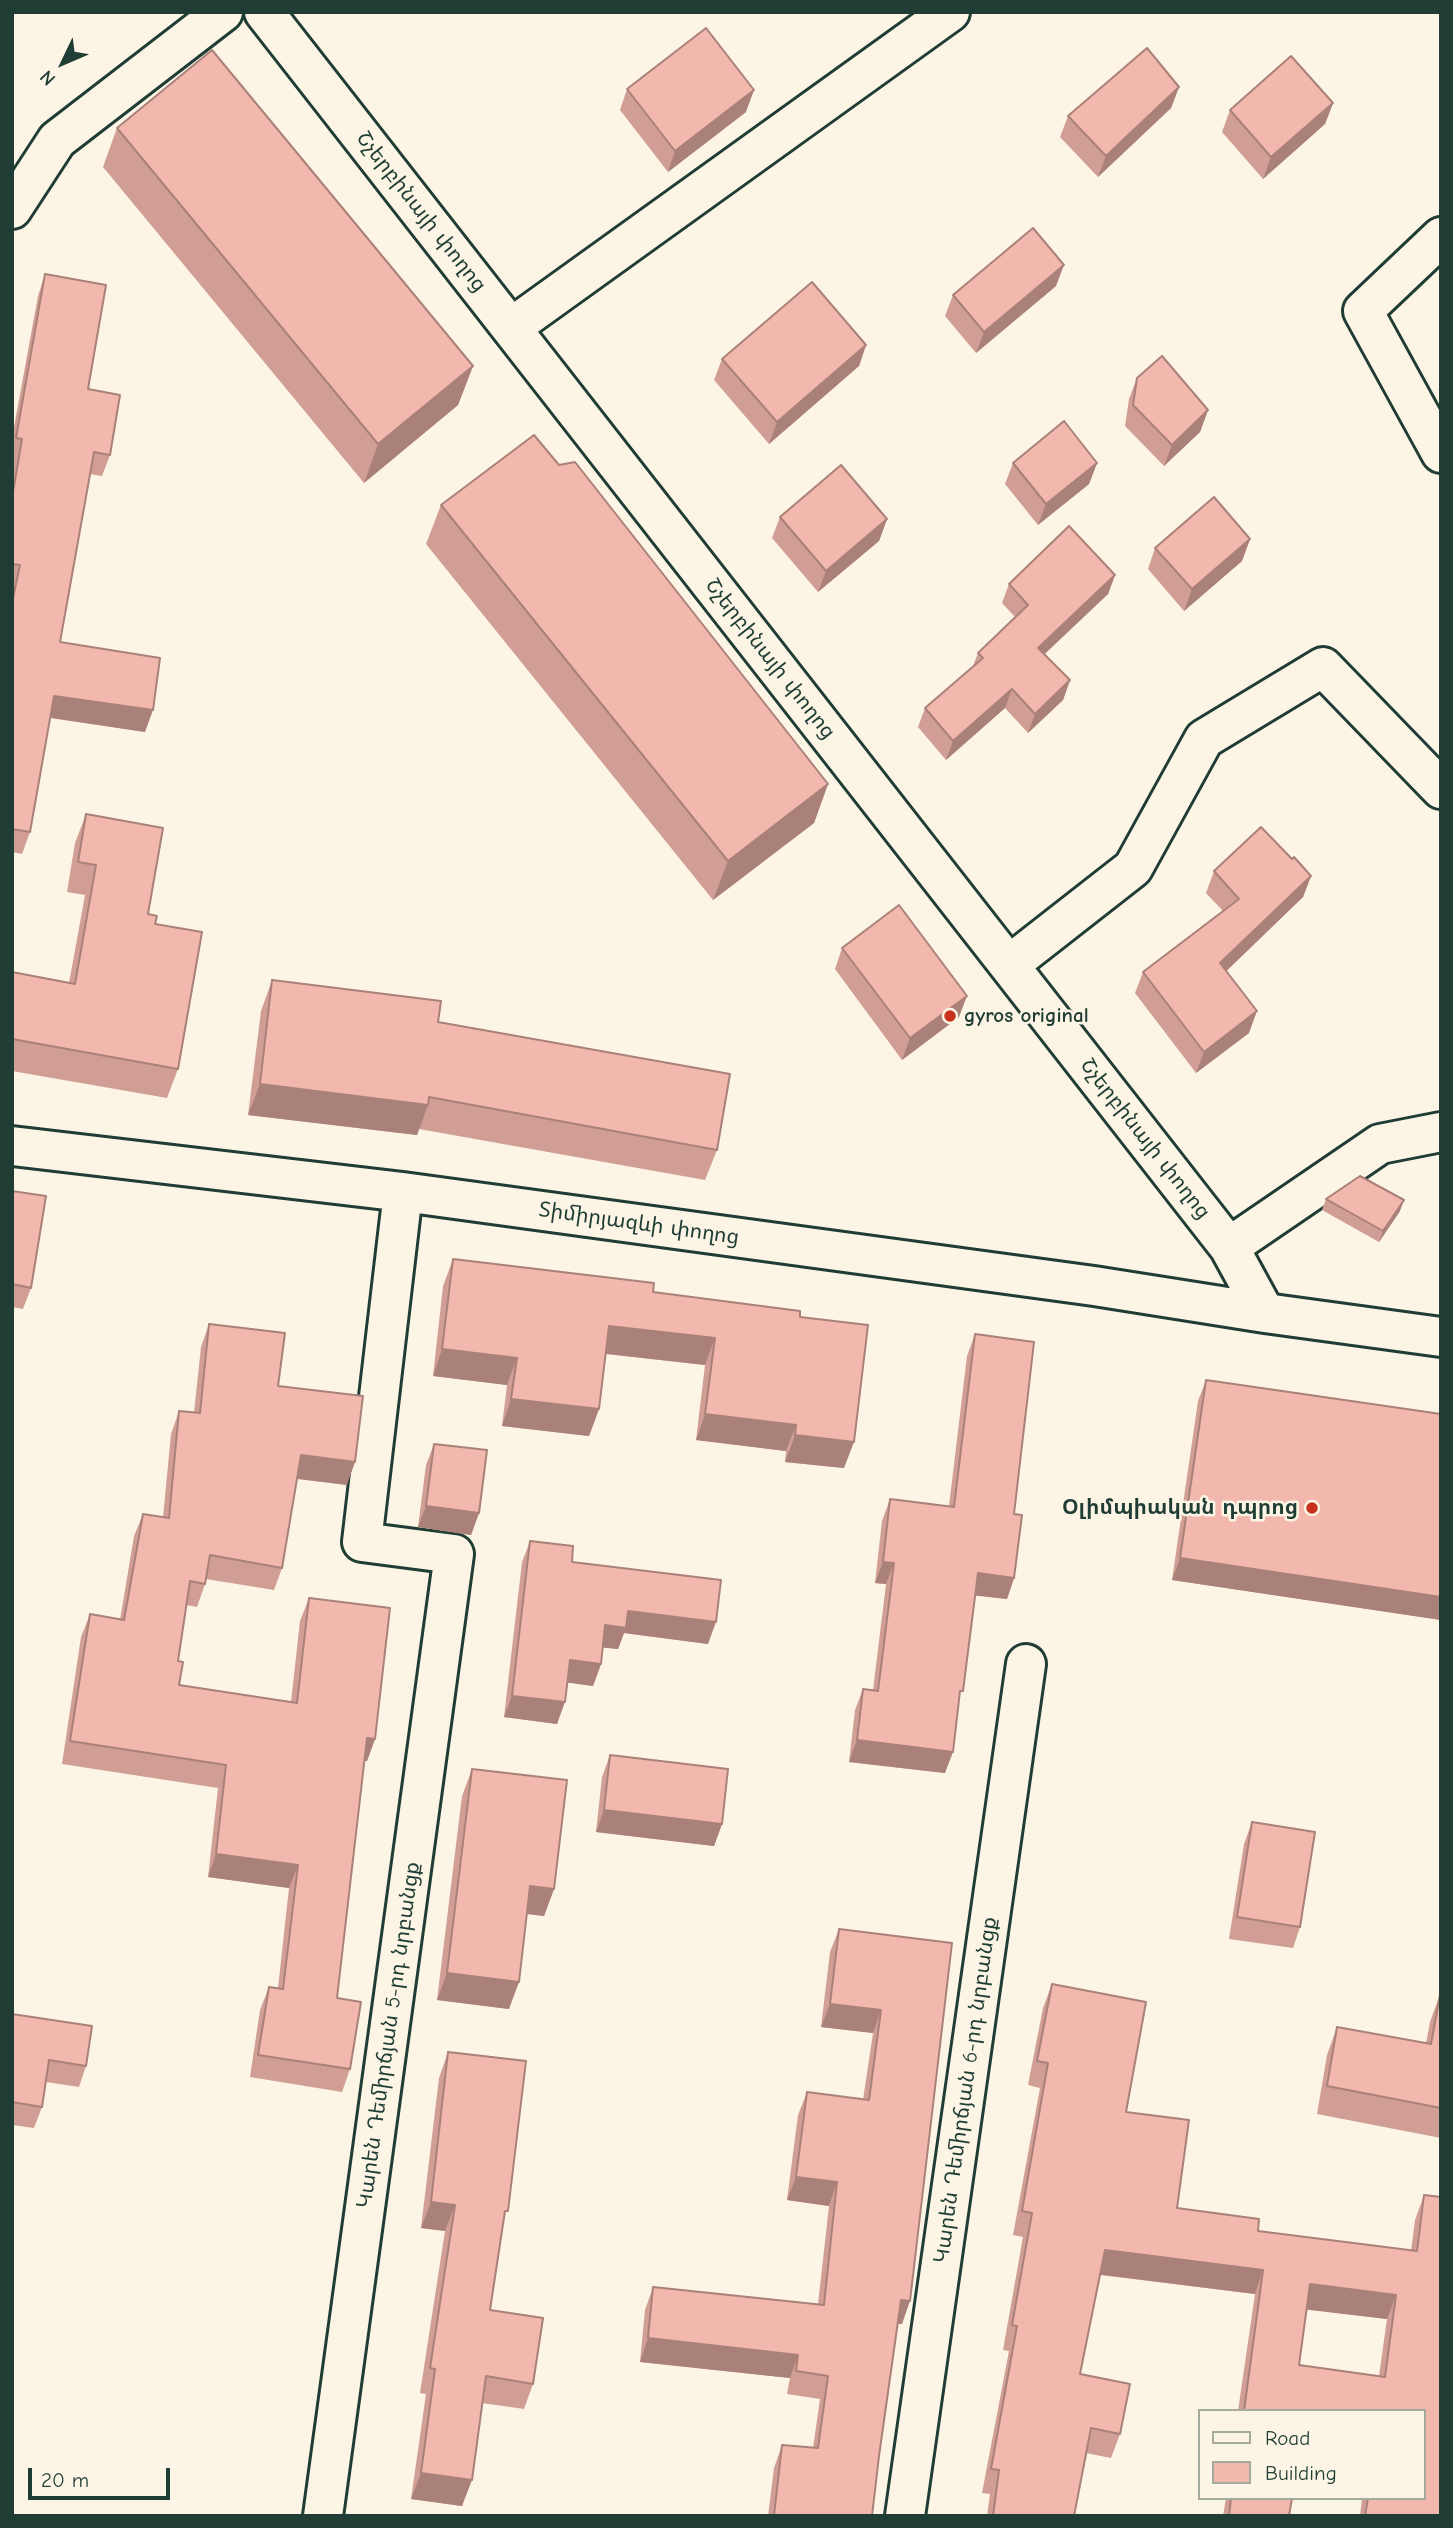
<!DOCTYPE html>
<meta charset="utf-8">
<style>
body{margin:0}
#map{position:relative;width:1453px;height:2528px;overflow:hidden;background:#fcf5e5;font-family:"Comic Neue",sans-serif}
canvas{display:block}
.frame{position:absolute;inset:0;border:14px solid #1f3d34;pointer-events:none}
.legend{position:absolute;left:1198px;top:2409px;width:228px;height:91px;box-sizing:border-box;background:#fcf5e5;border:2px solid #a4ab9e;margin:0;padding:9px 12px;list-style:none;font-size:21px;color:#1f3d34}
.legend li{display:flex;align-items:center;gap:14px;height:35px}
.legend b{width:35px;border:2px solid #a4ab9e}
.north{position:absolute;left:28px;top:28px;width:70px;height:70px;-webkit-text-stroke:5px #fcf5e5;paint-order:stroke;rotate:226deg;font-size:19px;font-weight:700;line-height:28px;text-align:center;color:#1f3d34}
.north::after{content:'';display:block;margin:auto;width:24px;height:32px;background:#1f3d34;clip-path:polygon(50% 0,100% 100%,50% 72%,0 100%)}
.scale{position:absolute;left:28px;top:2468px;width:142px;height:32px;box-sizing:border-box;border:4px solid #1f3d34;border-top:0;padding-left:9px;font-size:21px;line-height:24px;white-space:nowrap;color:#1f3d34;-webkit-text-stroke:5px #fcf5e5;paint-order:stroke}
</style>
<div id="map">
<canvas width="1453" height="2528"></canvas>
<div class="frame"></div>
<ul class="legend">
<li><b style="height:9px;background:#fcf5e5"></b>Road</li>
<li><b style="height:19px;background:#f3b8ad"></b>Building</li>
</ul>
<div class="north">N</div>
<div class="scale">20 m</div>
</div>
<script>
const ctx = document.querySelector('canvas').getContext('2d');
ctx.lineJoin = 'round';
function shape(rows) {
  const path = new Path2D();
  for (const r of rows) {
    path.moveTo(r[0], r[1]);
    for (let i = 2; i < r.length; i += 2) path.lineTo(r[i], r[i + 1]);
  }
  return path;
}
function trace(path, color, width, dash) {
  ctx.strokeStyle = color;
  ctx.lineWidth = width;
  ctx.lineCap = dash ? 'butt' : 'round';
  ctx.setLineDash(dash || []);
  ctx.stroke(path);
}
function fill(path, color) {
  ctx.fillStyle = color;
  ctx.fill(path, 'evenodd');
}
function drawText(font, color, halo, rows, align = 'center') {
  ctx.font = font + ' "Comic Neue","Noto Sans Armenian",sans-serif';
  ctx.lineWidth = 5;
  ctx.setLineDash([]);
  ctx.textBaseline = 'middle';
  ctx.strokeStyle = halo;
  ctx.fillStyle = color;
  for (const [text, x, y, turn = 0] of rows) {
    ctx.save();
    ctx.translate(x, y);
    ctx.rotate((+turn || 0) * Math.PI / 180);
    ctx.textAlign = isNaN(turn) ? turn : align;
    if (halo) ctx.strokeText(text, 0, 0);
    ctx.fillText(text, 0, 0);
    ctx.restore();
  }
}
const minor = shape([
 [264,12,1229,1247,1265,1313],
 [12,209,57,140,223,12],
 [1441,237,1363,311,1441,453],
 [512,327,950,12],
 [1009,965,1133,868,1204,739,1323,667,1441,789],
 [12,1146,403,1192,1094,1286,1265,1313,1441,1337],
 [1229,1247,1380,1144,1441,1132],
 [323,2516,454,1554,362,1542,403,1192],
 [905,2516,1026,1664]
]);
trace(minor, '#1f3d34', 44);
trace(minor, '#fcf5e5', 38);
fill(shape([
 [1179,87,1171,108,1098,177,1060,137,1068,116],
 [627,89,746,112,668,172,620,110],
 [1333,103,1325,124,1263,179,1222,132,1230,110],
 [117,128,473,366,458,405,364,483,103,167],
 [45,274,88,389,110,455,102,476,90,474,60,642,145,732,50,718,30,832,22,854,12,852,12,474,14,461,12,460,12,438,38,296],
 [1056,286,976,353,945,316,953,295],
 [866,345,859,366,769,444,714,380,722,359],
 [1137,378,1208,410,1200,432,1164,466,1125,426,1129,399],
 [1013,463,1097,463,1089,484,1038,525,1005,484],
 [441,505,828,784,814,823,713,900,426,544],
 [780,517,887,519,879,541,818,592,772,538],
 [1250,539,1242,561,1184,611,1148,569,1155,548],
 [1115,575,1108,594,1044,654,1070,680,1063,700,1028,733,1005,708,946,760,918,727,925,708,973,666,978,653,1015,617,1002,603,1009,584],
 [86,814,148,914,155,924,178,1069,167,1098,12,1071,12,972,69,983,85,895,67,892,75,843],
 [1292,859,1311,876,1303,897,1226,971,1249,1033,1196,1073,1135,993,1143,972,1223,911,1206,893,1214,871],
 [842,948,959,1017,902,1060,835,969],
 [272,980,438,1022,717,1150,705,1180,419,1129,417,1135,248,1115,261,1011],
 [12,1191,31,1288,23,1309,12,1307],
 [1326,1199,1400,1211,1379,1242,1322,1210],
 [453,1259,800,1317,844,1468,785,1462,786,1451,696,1440,705,1365,606,1354,599,1409,589,1436,502,1426,507,1385,433,1376,443,1286],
 [209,1324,278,1386,347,1485,297,1479,282,1568,274,1590,206,1579,205,1584,197,1607,186,1605,178,1661,179,1685,291,1702,300,1621,309,1598,375,1739,367,1761,364,1761,337,1998,350,2069,342,2092,250,2077,260,2010,269,1987,278,1988,289,1888,208,1877,218,1788,62,1764,81,1637,90,1614,120,1620,134,1536,143,1514,163,1517,171,1434,179,1411,194,1412,201,1347],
 [975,1334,1014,1514,1014,1578,1007,1599,975,1595,958,1704,945,1773,849,1762,855,1710,863,1689,873,1690,886,1584,875,1583,882,1521,890,1499,949,1506,967,1356],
 [1206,1380,1441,1414,1441,1620,1172,1580,1198,1401],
 [434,1444,479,1513,471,1535,418,1527,426,1465],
 [530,1541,572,1562,708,1644,624,1633,618,1649,602,1647,601,1664,593,1686,568,1682,557,1724,504,1717,522,1562],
 [610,1755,722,1824,714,1846,596,1832,602,1777],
 [472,1769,554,1889,544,1916,527,1914,509,2009,437,2000,462,1796],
 [1252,1822,1300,1927,1293,1948,1229,1939,1244,1844],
 [839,1929,952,1943,902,2324,897,2324,879,2456,872,2516,768,2516,774,2468,782,2445,813,2448,820,2399,787,2394,790,2378,640,2362,645,2310,653,2287,818,2304,829,2206,787,2200,798,2115,807,2092,863,2100,873,2033,821,2027,830,1952],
 [1052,1984,1126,2112,1177,2208,1258,2231,1411,2251,1415,2220,1424,2195,1441,2516,1360,2516,1362,2498,1423,2498,1423,2411,1238,2411,1255,2294,1100,2275,1080,2374,1120,2434,1111,2458,1086,2453,1074,2516,987,2516,990,2494,982,2493,1009,2351,1003,2350,1023,2237,1013,2235,1040,2088,1028,2085,1043,2008],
 [1307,2309,1387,2319,1379,2376,1299,2365],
 [1441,1987,1441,2138,1317,2114,1327,2055,1337,2027,1426,2043,1430,2022,1439,1997],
 [12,2014,86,2066,79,2087,46,2082,42,2107,34,2128,12,2125],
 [448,2052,503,2225,490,2310,533,2384,524,2409,482,2403,462,2506,411,2499,426,2394,420,2393,445,2231,421,2228,439,2078],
 [1226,2498,1292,2498,1289,2516,1223,2516]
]), '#d19e95');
fill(shape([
 [1179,87,1171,108,1098,177,1106,156],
 [754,90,746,112,668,172,675,151],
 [1333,103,1325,124,1263,179,1271,157],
 [1064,265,1056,286,976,353,984,332],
 [866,345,859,366,769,444,777,422],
 [473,366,458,405,364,483,378,444],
 [1208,410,1200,432,1164,466,1172,445],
 [1097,463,1089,484,1038,525,1046,504],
 [887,519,879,541,818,592,826,571],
 [1250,539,1242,561,1184,611,1192,589],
 [1115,575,1108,594,1031,667,1038,648],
 [1070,680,1063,700,1028,733,1035,714],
 [1012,689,1005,708,946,760,953,741],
 [54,696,153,710,145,732,46,717],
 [828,784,814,823,713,900,728,861],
 [1311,876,1303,897,1212,985,1220,963],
 [967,996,959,1017,902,1060,910,1038],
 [1257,1011,1249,1033,1196,1073,1204,1052],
 [260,1084,428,1105,417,1135,248,1115],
 [1404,1200,1400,1211,1379,1242,1383,1231],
 [609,1326,715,1338,705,1365,599,1353],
 [442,1349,517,1358,507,1385,433,1376],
 [511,1399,599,1409,589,1436,502,1426],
 [705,1414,796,1425,786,1451,696,1440],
 [795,1435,854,1442,844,1468,785,1462],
 [301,1455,355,1462,347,1485,292,1478],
 [426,1506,479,1513,471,1535,418,1527],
 [1180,1558,1441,1597,1441,1620,1172,1580],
 [883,1562,894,1563,886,1584,875,1583],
 [978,1573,1014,1578,1007,1599,970,1595],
 [628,1611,716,1622,708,1644,624,1633,618,1649,597,1647,605,1625],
 [570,1660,601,1664,593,1686,563,1682],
 [512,1696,565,1702,557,1724,504,1717],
 [367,1738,375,1739,367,1761,359,1760],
 [857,1740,953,1752,945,1773,849,1762],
 [604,1810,722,1824,714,1846,596,1832],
 [216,1854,298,1865,289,1888,208,1877],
 [530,1886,554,1889,544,1916,520,1913],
 [447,1973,519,1982,509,2009,437,2000],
 [830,2004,881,2010,873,2033,821,2027],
 [796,2177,837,2182,829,2206,787,2200],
 [431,2202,455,2205,445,2231,421,2228],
 [1105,2250,1263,2270,1255,2294,1096,2274],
 [1310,2284,1396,2295,1387,2319,1301,2309],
 [901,2300,910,2301,902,2324,892,2323],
 [648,2338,798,2355,790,2378,640,2362],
 [421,2473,472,2480,462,2506,411,2499]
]), '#aa8179');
const building = shape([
 [706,28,754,90,675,151,627,89,706,28],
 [1147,48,1179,87,1106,156,1068,116,1147,48],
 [212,50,473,366,378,444,117,128,212,50],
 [1291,56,1333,103,1271,157,1230,110,1291,56],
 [1033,228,1064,265,984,332,953,295,1033,228],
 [45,274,106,285,88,389,120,395,110,455,94,452,60,642,160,658,153,710,54,696,30,832,12,829,12,603,20,565,12,564,12,498,22,439,16,438,45,274],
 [812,282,866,345,777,422,722,359,812,282],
 [1162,356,1208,410,1172,445,1133,405,1137,378,1162,356],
 [1064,421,1097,463,1046,504,1013,463,1064,421],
 [534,435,559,465,575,462,828,784,728,861,441,505,534,435],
 [841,465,887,519,826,571,780,517,841,465],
 [1214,497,1250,539,1192,589,1155,548,1214,497],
 [1069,526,1115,575,1038,648,1070,680,1035,714,1012,689,953,741,925,708,983,658,978,653,1028,605,1009,584,1069,526],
 [86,814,163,828,148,914,157,916,155,924,202,932,178,1069,12,1039,12,972,75,984,96,865,78,862,86,814],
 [1261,827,1292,859,1294,857,1311,876,1220,963,1257,1011,1204,1052,1143,972,1239,899,1214,871,1261,827],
 [899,905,967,996,910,1038,842,948,899,905],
 [272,980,441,1001,438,1022,730,1074,717,1150,429,1097,428,1105,260,1084,272,980],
 [1360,1176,1404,1200,1383,1231,1326,1199,1360,1176],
 [12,1191,46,1196,31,1288,12,1284,12,1191],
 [453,1259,654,1283,653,1292,800,1311,800,1317,868,1325,854,1442,795,1435,796,1425,705,1414,715,1338,609,1326,599,1409,511,1399,517,1358,442,1349,453,1259],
 [209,1324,285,1333,278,1386,363,1396,355,1462,301,1455,282,1568,210,1555,205,1584,190,1581,178,1661,183,1662,179,1685,297,1703,309,1598,390,1608,375,1739,367,1738,337,1998,361,2002,350,2069,258,2055,269,1987,283,1989,298,1865,216,1854,226,1765,70,1741,90,1614,124,1620,143,1514,169,1518,179,1411,200,1413,209,1324],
 [975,1334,1034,1342,1014,1514,1022,1515,1014,1578,978,1573,963,1691,960,1691,953,1752,857,1740,863,1689,878,1691,894,1563,883,1562,890,1499,954,1507,975,1334],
 [1206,1380,1441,1414,1441,1597,1180,1558,1206,1380],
 [434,1444,487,1450,479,1513,426,1506,434,1444],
 [530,1541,573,1546,572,1562,721,1580,716,1622,628,1611,626,1628,605,1625,601,1664,570,1660,565,1702,512,1696,530,1541],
 [610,1755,728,1769,722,1824,604,1810,610,1755],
 [472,1769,567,1780,554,1889,530,1886,519,1982,447,1973,472,1769],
 [1252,1822,1315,1832,1300,1927,1237,1917,1252,1822],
 [839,1929,952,1943,910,2301,901,2300,879,2456,872,2516,774,2516,782,2445,818,2448,828,2376,796,2371,798,2355,648,2338,653,2287,824,2305,837,2182,796,2177,807,2092,869,2100,881,2010,830,2004,839,1929],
 [1052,1984,1146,2002,1126,2112,1189,2120,1177,2208,1259,2219,1258,2231,1417,2251,1424,2195,1441,2197,1441,2516,1365,2516,1368,2498,1423,2498,1423,2411,1244,2411,1263,2270,1105,2250,1080,2374,1130,2384,1120,2434,1091,2428,1074,2516,993,2516,999,2470,991,2469,1017,2326,1012,2325,1032,2213,1022,2211,1048,2063,1037,2061,1052,1984],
 [1310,2284,1396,2295,1385,2377,1299,2365,1310,2284],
 [1440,1995,1441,1995,1441,2108,1327,2086,1337,2027,1431,2044,1440,1995],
 [12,2014,92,2026,86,2066,49,2060,42,2107,12,2102,12,2014],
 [448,2052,526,2061,508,2211,505,2211,490,2310,543,2318,533,2384,486,2376,472,2480,421,2473,435,2369,430,2368,455,2205,431,2202,448,2052],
 [1231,2498,1292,2498,1289,2516,1229,2516,1231,2498]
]);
fill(building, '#f3b8ad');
trace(building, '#aa8179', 2);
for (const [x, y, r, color] of [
 [950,1016,7,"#c8321e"],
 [1312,1508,7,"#c8321e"]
]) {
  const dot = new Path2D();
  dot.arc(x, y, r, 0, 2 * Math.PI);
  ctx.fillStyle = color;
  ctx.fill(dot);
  trace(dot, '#fcf5e5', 2.5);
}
drawText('21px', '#1f3d34', '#fcf5e5', [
 ["Շչերբինայի փողոց",421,212,52],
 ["Շչերբինայի փողոց",770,659,52],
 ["Շչերբինայի փողոց",1145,1139,52],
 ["Տիմիրյազևի փողոց",639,1224,8],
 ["Կարեն Դեմիրճյան 5-րդ նրբանցք",389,2035,-82],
 ["Կարեն Դեմիրճյան 6-րդ նրբանցք",966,2090,-82]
]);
drawText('bold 21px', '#1f3d34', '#fcf5e5', [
 ["gyros original",964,1016],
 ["Օլիմպիական դպրոց",1298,1508,"right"]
], 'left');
</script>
